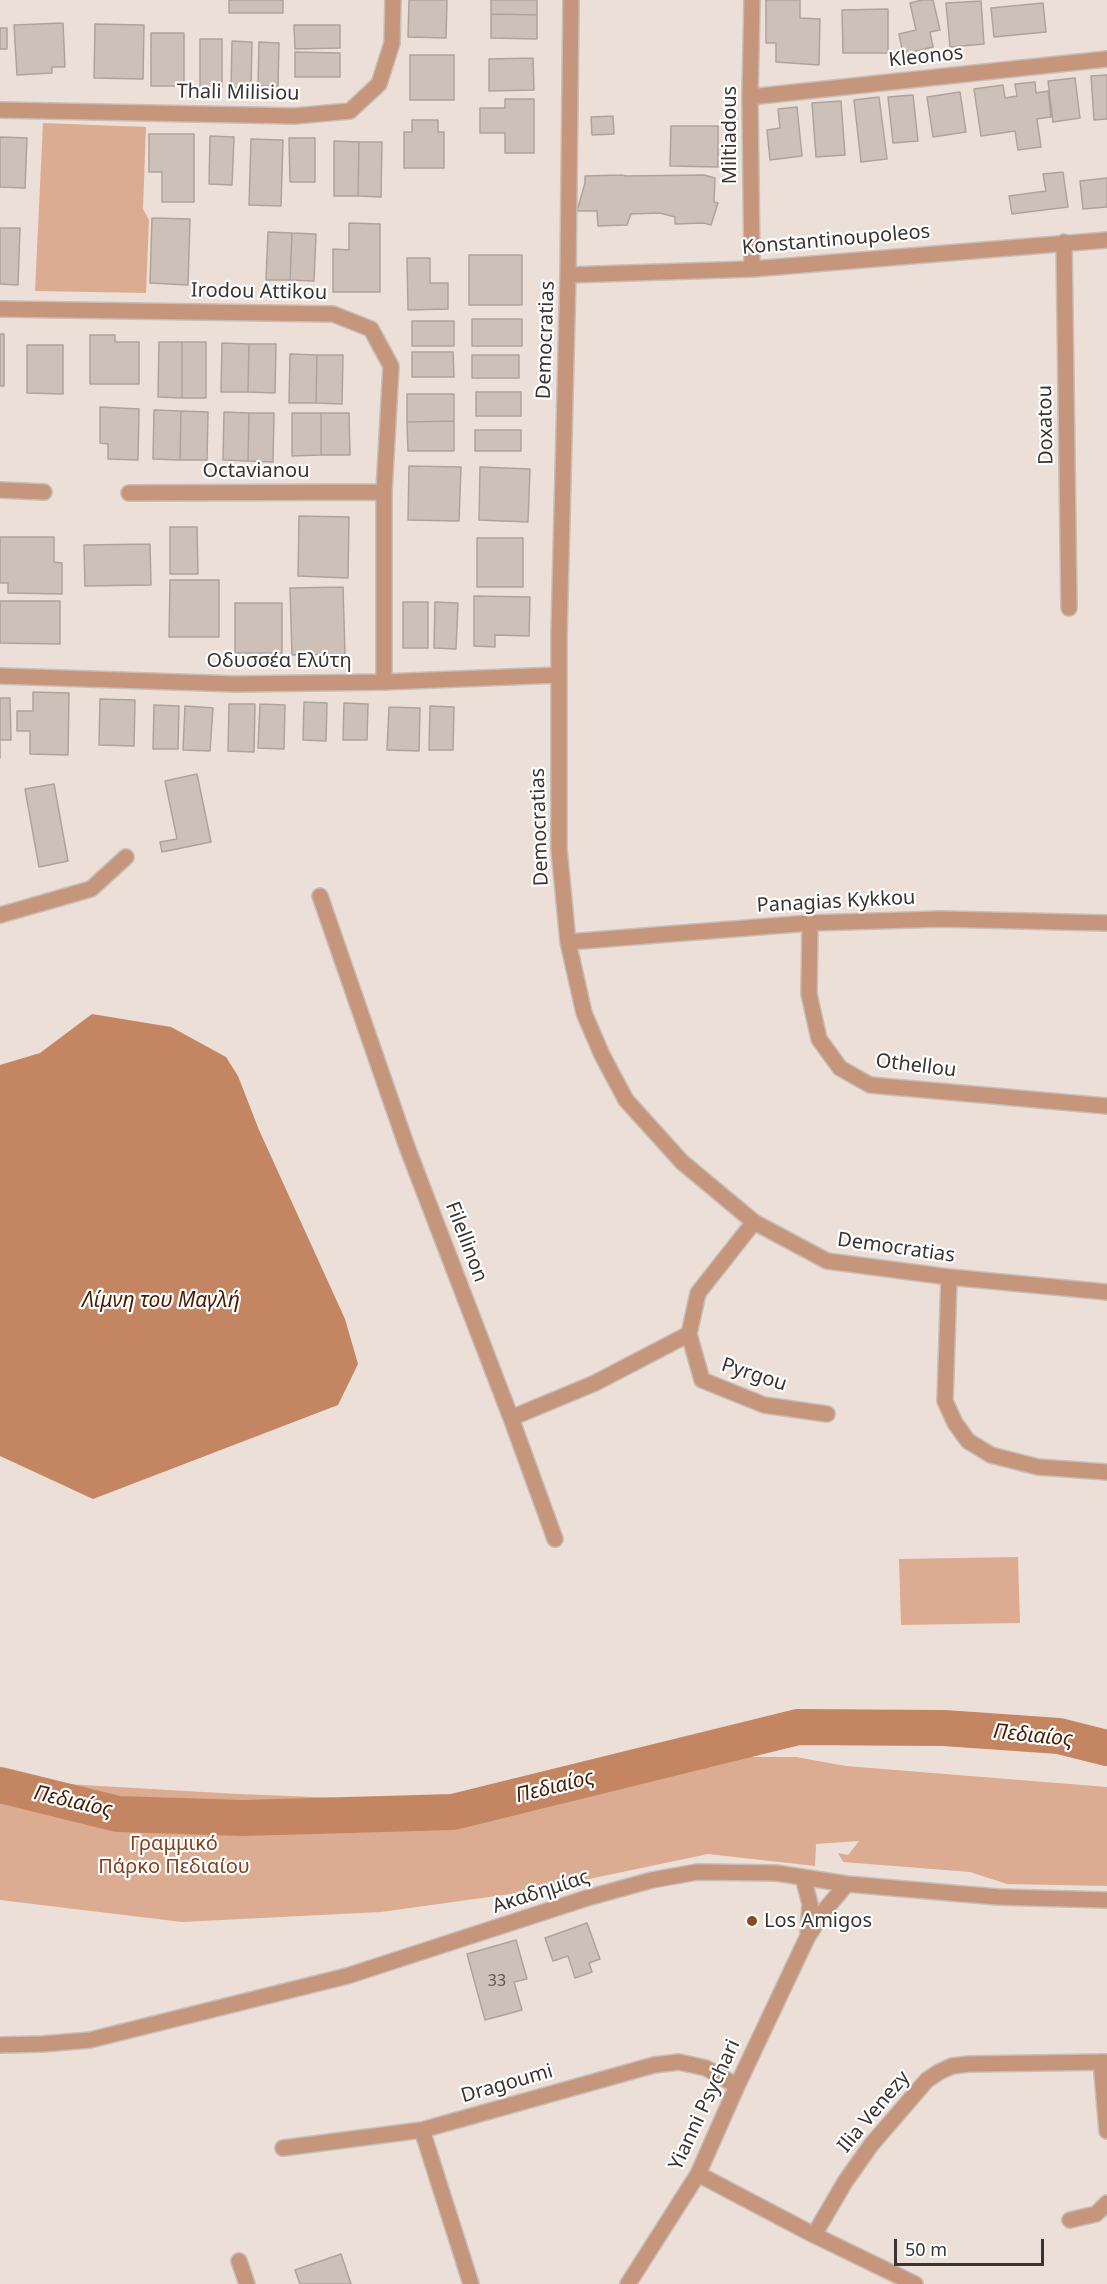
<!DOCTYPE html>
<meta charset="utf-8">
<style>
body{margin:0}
#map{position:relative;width:1107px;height:2284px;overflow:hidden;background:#ecdfd8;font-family:"Noto Sans",sans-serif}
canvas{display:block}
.scale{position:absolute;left:894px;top:2239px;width:150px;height:27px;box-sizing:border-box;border:3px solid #393431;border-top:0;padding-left:8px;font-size:18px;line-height:21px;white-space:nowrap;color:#393431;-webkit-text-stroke:4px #fff;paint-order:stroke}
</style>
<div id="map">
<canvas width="1107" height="2284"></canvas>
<div class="scale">50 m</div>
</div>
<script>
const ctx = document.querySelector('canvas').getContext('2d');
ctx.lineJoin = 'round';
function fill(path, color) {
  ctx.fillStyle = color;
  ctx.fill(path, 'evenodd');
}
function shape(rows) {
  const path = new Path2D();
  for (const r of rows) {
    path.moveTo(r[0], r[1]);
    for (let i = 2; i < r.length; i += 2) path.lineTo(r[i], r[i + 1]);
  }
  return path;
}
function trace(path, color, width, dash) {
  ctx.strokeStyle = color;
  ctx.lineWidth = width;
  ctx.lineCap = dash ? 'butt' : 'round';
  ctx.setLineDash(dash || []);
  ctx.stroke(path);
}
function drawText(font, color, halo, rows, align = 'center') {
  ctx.font = font + ' "Noto Sans",sans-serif';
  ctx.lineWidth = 4.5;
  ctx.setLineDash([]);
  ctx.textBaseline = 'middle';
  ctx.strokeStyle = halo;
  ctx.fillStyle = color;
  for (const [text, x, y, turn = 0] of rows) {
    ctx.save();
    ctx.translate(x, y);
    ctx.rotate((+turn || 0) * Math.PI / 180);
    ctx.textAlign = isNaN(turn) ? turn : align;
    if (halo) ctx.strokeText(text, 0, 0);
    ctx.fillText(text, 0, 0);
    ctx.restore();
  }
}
fill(shape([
 [43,123,146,127,143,209,149,220,146,293,35,291],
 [1018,1557,1020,1623,901,1625,899,1559],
 [744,1757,796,1757,846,1766,1107,1787,1107,1886,1007,1884,970,1872,843,1862,838,1853,848,1855,859,1841,816,1844,815,1866,708,1854,532,1891,381,1912,182,1922,0,1900,0,1779,49,1783,238,1794,497,1804,671,1774]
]), '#dcac92');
fill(shape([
 [92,1014,171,1027,226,1057,238,1076,259,1130,345,1319,358,1364,338,1405,93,1499,0,1456,0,1065,40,1053]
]), '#c48562');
trace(shape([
 [0,1785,118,1814,243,1818,453,1812,798,1727,944,1728,1059,1736,1107,1748]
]), '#c48562', 36);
const building = shape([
 [229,0,283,0,283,13,229,13,229,0],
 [409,0,447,0,446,38,408,37,409,0],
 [491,0,537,0,537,15,491,14,491,0],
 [766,0,800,0,800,18,820,19,819,65,776,62,776,43,766,43,766,0],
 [922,0,933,0,940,30,930,32,933,47,903,54,899,34,916,30,910,3,922,0],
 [981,1,984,44,950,47,946,3,981,1],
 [1043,3,1046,32,994,37,991,8,1043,3],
 [888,9,888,53,843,53,842,10,888,9],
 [491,14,537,15,537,39,491,38,491,14],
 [63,23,65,67,52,67,52,73,17,75,14,25,63,23],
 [95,24,144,25,143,79,94,78,95,24],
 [294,25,340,25,340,48,295,49,294,25],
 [0,28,7,28,7,49,0,49,0,28],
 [151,33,184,33,184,86,151,86,151,33],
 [200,39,222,39,222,87,200,87,200,39],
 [232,41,252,42,251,88,231,88,232,41],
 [259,42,279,43,278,86,258,86,259,42],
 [295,52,340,53,340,77,295,77,295,52],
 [410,55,454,55,454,100,410,100,410,55],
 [533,58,534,90,489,91,489,59,533,58],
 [1107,75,1107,119,1094,120,1091,76,1107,75],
 [1075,78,1080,118,1053,122,1048,81,1075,78],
 [1035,82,1036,93,1048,91,1051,117,1037,119,1041,147,1018,150,1015,131,981,136,974,89,1003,85,1005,98,1017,96,1015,84,1035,82],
 [960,92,966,132,933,137,927,97,960,92],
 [913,95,918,141,893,143,888,97,913,95],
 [879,97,887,159,861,162,854,100,879,97],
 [505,99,534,99,534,153,505,153,505,133,480,133,480,108,505,108,505,99],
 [841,101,845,155,816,157,812,103,841,101],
 [797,107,802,156,770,160,767,130,780,128,778,109,797,107],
 [613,116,614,134,592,135,591,117,613,116],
 [412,120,438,120,438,132,444,132,444,168,404,168,404,132,412,132,412,120],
 [671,126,718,126,718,167,670,166,671,126],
 [149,134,194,134,194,202,162,202,162,172,149,172,149,134],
 [210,136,234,137,232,185,209,184,210,136],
 [0,137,27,138,25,188,0,187,0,137],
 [289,138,315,138,315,182,290,182,289,138],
 [251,139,283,140,281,206,249,205,251,139],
 [334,141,359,142,358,196,334,196,334,141],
 [359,142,382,142,381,197,358,196,359,142],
 [1063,172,1068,207,1012,214,1009,196,1046,191,1043,174,1063,172],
 [621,175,626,176,704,175,715,178,714,202,718,203,711,225,704,223,675,224,675,217,660,213,631,214,627,225,598,226,597,211,577,211,585,183,585,176,621,175],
 [1107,178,1107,207,1083,209,1080,181,1107,178],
 [152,218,190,219,188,285,150,283,152,218],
 [349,223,380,224,380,292,333,292,333,249,349,250,349,223],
 [0,228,20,228,18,285,0,284,0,228],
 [268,232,292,233,290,280,266,280,268,232],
 [292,233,316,234,314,281,290,280,292,233],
 [469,255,522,255,522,305,469,305,469,255],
 [407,258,430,258,430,283,448,283,448,309,408,310,407,258],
 [472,319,522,319,522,346,472,346,472,319],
 [412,321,454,321,454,346,412,346,412,321],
 [0,334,4,334,4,386,0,386,0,334],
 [90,335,115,335,115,342,139,342,139,384,90,384,90,335],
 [159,342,182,342,182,398,158,397,159,342],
 [182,342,206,342,206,398,182,398,182,342],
 [222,343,249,344,248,392,221,392,222,343],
 [249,344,276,344,275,393,248,392,249,344],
 [27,345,63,345,63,394,27,393,27,345],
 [412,352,453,352,454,377,412,377,412,352],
 [290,354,317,355,316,403,289,403,290,354],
 [317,355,343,355,342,404,316,403,317,355],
 [472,355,519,355,519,378,472,378,472,355],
 [476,392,521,392,521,416,476,416,476,392],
 [407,394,454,394,454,421,407,422,407,394],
 [100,407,139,409,138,460,108,459,108,444,100,443,100,407],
 [154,410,181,411,180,460,153,459,154,410],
 [181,411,208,412,207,460,180,460,181,411],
 [224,412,249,413,248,461,223,460,224,412],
 [249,413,274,413,273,462,248,461,249,413],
 [292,413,321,413,321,455,292,456,292,413],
 [321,413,349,413,350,455,321,455,321,413],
 [454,421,454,451,408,451,407,422,454,421],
 [475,430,521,430,521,451,475,451,475,430],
 [409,466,461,467,459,521,408,520,409,466],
 [480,467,530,469,528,522,479,520,480,467],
 [299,516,349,517,348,578,298,576,299,516],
 [170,527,197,527,198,574,170,574,170,527],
 [0,537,54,537,54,562,62,563,62,594,8,593,8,583,0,583,0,537],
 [477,538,523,538,523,587,477,587,477,538],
 [150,544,151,585,85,586,84,545,150,544],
 [170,580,219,580,219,637,169,637,170,580],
 [343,587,345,654,292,655,290,588,343,587],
 [474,596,530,597,529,636,495,635,495,647,474,646,474,596],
 [0,601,60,601,60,644,0,643,0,601],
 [403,602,428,602,428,648,403,648,403,602],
 [435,602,458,603,456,649,434,648,435,602],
 [235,603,282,603,282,653,235,653,235,603],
 [33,692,69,693,68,755,30,754,30,731,17,731,17,711,33,711,33,692],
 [0,698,10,698,11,740,0,740,0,758,0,698],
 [100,699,135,700,134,746,99,745,100,699],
 [304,702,327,703,326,741,303,740,304,702],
 [344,703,368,704,367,740,343,740,344,703],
 [229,704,255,704,254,752,228,751,229,704],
 [260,704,285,705,284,749,258,748,260,704],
 [154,705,179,706,178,749,153,749,154,705],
 [185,706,213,708,210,751,183,750,185,706],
 [430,706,454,707,453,750,429,750,430,706],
 [389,707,420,708,419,751,387,750,389,707],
 [197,774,211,842,162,852,160,842,177,839,165,781,197,774],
 [54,784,68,861,39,867,25,789,54,784],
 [587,1923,600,1959,589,1963,592,1972,575,1978,568,1956,553,1961,545,1938,587,1923],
 [516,1940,527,1979,514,1982,522,2010,485,2020,467,1954,516,1940],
 [341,2254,351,2284,300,2284,295,2270,341,2254]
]);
fill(building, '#cdc0b9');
trace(building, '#afa29c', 1.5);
const minor = shape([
 [571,0,568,275,559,634,559,849,568,942,584,1013,602,1055,626,1100,682,1162,754,1222,827,1261,949,1277,1107,1292],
 [752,0,750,97,752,269],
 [750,97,1107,59],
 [0,110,295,116,350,111,379,84,392,43,393,0],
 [1064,242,1069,608],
 [568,275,752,269,1107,240],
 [0,309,333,314,371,329,391,366,384,492,384,682],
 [0,490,44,492],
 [129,493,384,492],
 [0,676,236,684,384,682,558,675],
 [320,896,407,1147,511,1418,595,1383,689,1334],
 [0,915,91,889,126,857],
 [810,923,809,994,819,1039,840,1068,870,1085,1107,1106],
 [568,942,810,923,941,919,1107,923],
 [754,1222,698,1293,689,1334,702,1380,764,1405,827,1414],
 [949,1277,945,1401,955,1423,968,1441,991,1455,1038,1467,1107,1472],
 [511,1418,555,1539],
 [803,1877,810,1904,808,1932],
 [0,2045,42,2044,90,2040,347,1976,587,1898,652,1880,697,1872,776,1873,847,1884,998,1897,1107,1900],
 [1101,2062,1107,2131],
 [422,2130,471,2284],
 [283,2148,422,2130,654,2065,679,2062,706,2068,737,2086],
 [698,2174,814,2235,915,2284],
 [1070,2220,1096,2214,1107,2203],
 [814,2235,845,2182,871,2145,927,2080,939,2072,952,2066,969,2064,1107,2062],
 [239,2261,247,2284],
 [628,2284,698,2174,737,2086,807,1938,823,1912,847,1884]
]);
trace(minor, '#c8bdb7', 18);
trace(minor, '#c6967c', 15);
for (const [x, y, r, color] of [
 [752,1921,6,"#8d481d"]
]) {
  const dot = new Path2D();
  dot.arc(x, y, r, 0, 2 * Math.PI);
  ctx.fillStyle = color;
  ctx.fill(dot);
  trace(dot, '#fff', 2);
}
drawText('16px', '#5e5753', null, [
 ["33",497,1981]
]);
drawText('20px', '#393431', '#fff', [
 ["Kleonos",926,57,-6],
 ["Thali Milisiou",238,93,1],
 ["Miltiadous",730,135,-90],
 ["Konstantinoupoleos",836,240,-5],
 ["Irodou Attikou",259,292,1],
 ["Democratias",546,340,-88],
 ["Doxatou",1046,425,-91],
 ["Octavianou",256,471],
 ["Οδυσσέα Ελύτη",279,661],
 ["Democratias",540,827,-92],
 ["Panagias Kykkou",836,902,-3],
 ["Othellou",916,1066,7],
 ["Filellinon",466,1242,69],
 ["Democratias",896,1248,8],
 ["Pyrgou",754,1375,18],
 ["Ακαδημίας",541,1892,-18],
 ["Dragoumi",507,2084,-16],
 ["Yianni Psychari",705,2105,-65],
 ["Ilia Venezy",874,2112,-50]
]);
drawText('20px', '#7f421d', '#fff', [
 ["Γραμμικό",174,1844],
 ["Πάρκο Πεδιαίου",174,1867]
]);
drawText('20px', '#393431', '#fff', [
 ["Los Amigos",764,1921]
], 'left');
drawText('italic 21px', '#471e03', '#fff', [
 ["Λίμνη του Μαγλή",161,1301],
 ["Πεδιαίος",1033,1736,6],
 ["Πεδιαίος",555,1787,-14],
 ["Πεδιαίος",73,1802,13]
]);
</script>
